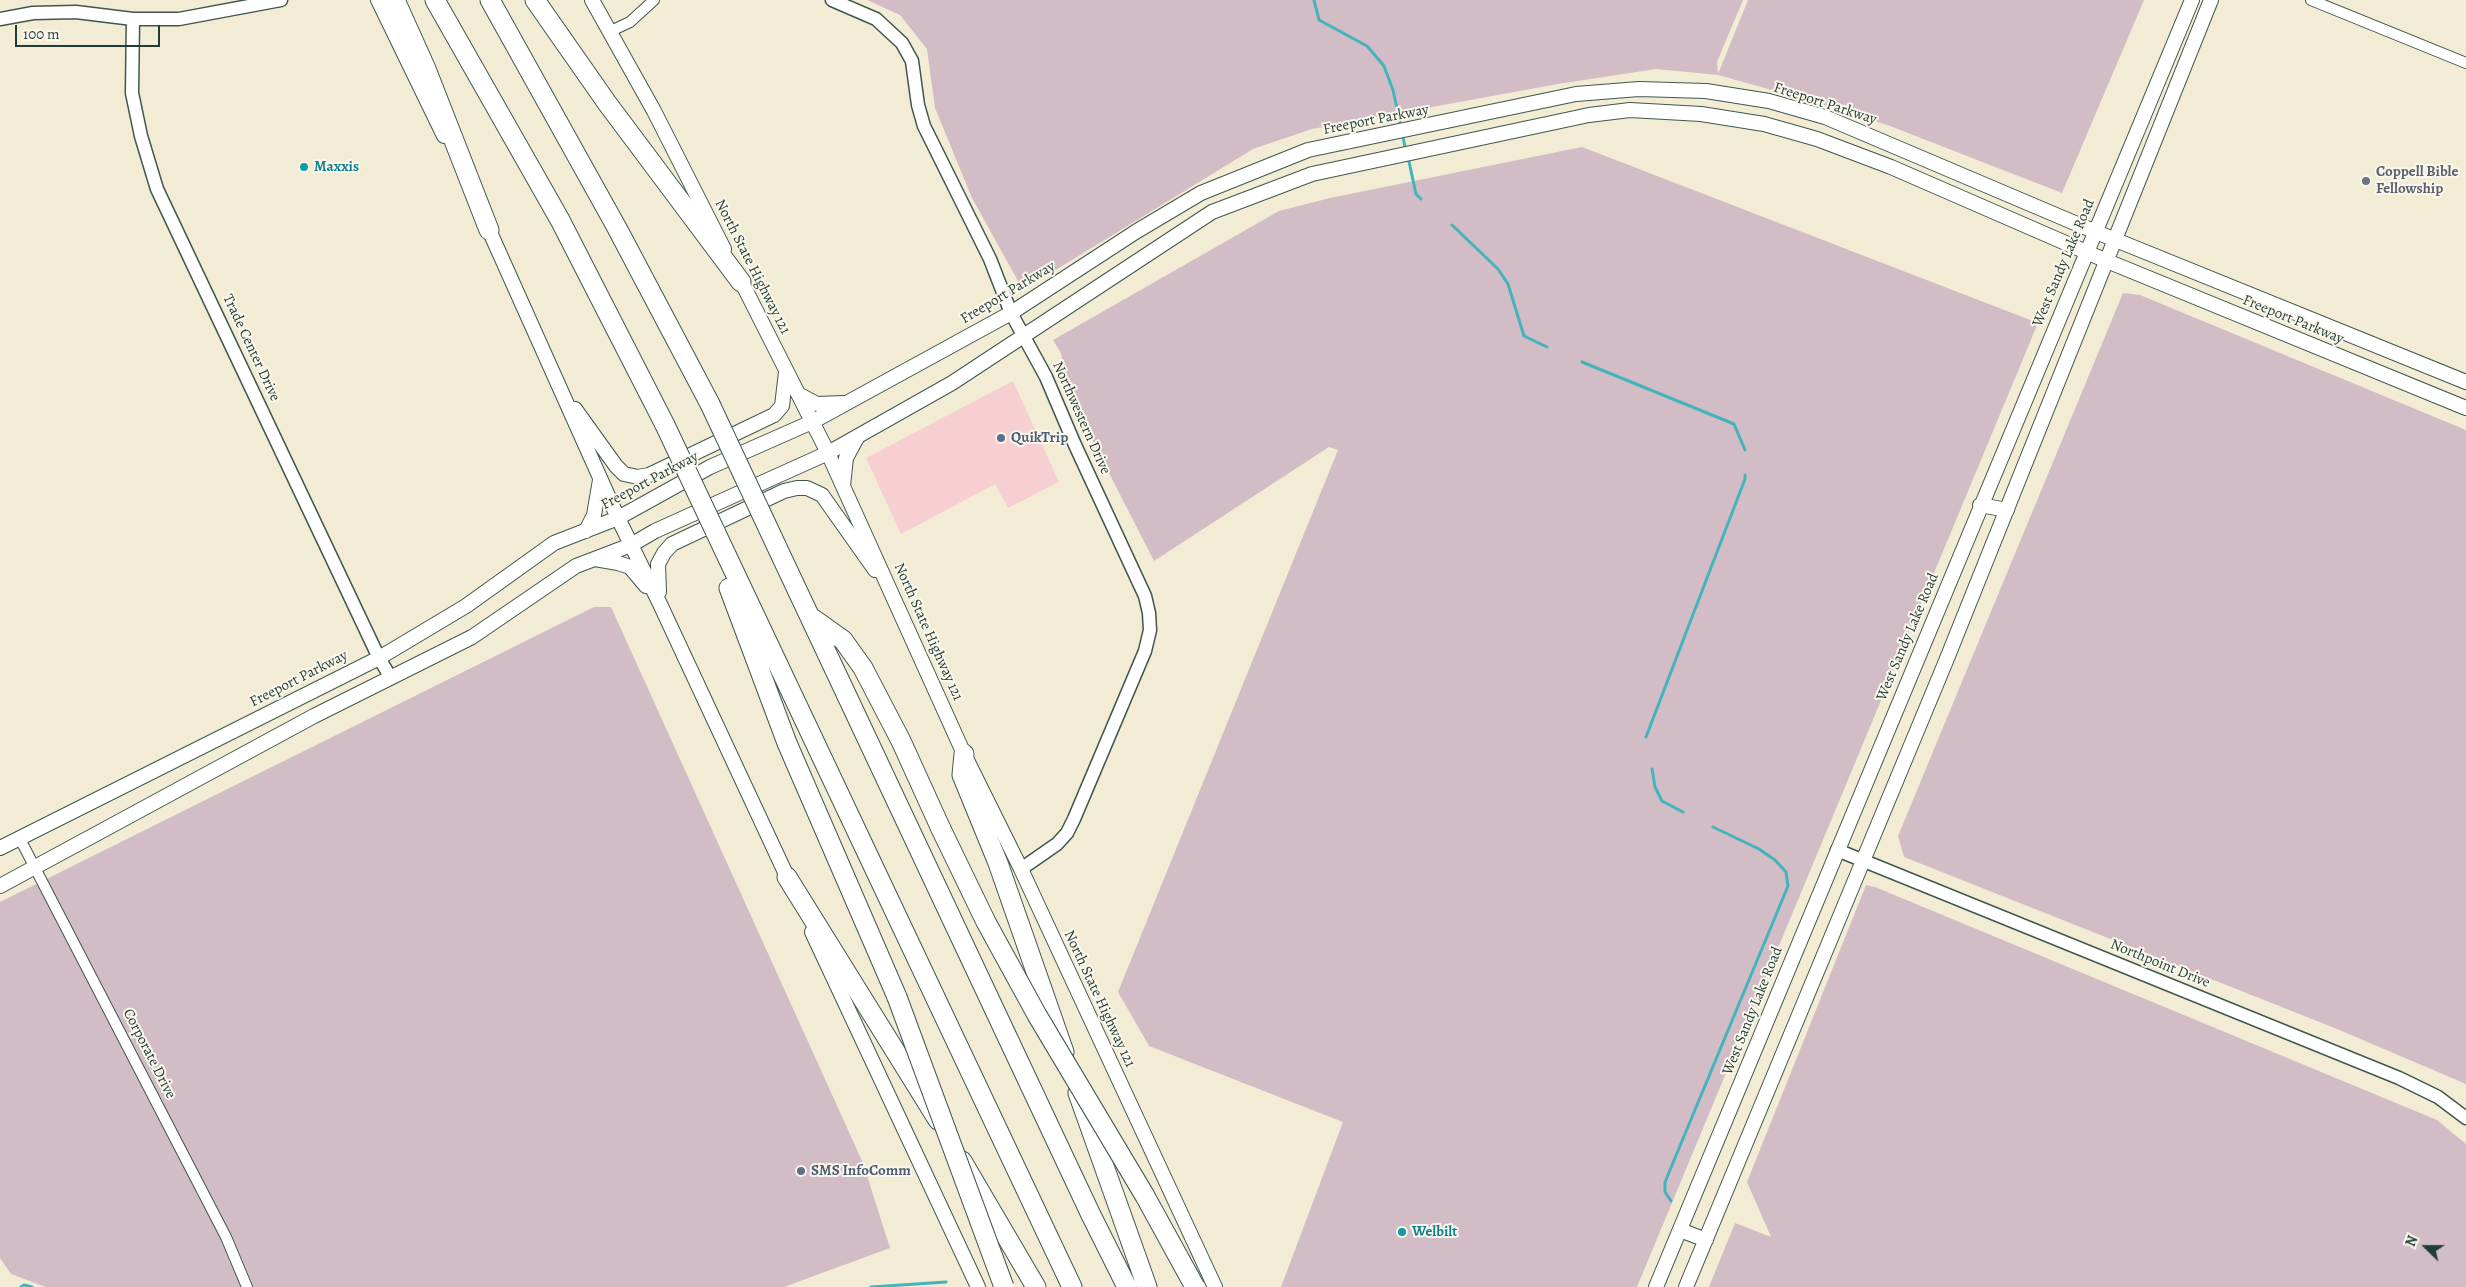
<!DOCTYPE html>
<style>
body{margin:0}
#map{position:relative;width:2466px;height:1287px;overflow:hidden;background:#f2ecd5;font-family:Alegreya,serif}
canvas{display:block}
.north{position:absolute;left:2401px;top:1222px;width:50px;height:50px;-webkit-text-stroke:4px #fbf7ec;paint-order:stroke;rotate:292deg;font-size:14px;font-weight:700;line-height:20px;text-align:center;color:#1f3d34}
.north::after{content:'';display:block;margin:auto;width:18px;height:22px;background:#1f3d34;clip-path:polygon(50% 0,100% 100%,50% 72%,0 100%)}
.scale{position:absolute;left:15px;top:25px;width:145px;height:22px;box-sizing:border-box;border:2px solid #1f3d34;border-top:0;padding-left:6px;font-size:15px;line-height:18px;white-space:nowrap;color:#1f3d34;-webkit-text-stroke:4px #fbf7ec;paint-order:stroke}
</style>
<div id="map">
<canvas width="2466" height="1287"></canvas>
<div class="north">N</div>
<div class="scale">100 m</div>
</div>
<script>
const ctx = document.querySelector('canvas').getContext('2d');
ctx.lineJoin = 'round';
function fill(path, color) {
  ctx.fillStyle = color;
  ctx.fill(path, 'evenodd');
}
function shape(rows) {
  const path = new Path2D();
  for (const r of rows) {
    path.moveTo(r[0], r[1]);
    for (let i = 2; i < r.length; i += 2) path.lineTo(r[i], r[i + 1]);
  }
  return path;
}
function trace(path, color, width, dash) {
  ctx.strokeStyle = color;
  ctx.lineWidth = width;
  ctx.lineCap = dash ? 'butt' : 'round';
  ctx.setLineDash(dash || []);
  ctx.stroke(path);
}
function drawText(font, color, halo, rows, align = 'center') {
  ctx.font = font + ' Alegreya,serif';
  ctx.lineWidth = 4;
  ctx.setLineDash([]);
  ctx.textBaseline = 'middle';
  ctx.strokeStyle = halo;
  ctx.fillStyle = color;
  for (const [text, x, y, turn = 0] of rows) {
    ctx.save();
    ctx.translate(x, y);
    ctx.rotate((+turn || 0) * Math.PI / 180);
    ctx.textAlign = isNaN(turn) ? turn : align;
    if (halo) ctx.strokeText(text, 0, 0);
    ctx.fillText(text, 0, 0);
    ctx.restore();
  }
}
fill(shape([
 [1013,381,1059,482,1008,508,995,484,901,534,866,458]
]), '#f7cfd3');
fill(shape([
 [867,0,1743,0,1717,62,1718,74,1748,0,2144,0,2062,193,1890,126,1818,103,1718,75,1656,69,1558,84,1312,129,1253,149,1023,290,972,198,935,108,927,49,900,15],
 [1582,147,2038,323,1637,1287,1281,1287,1343,1122,1149,1046,1118,992,1338,450,1329,447,1154,561,1088,432,1065,381,1061,353,1053,340,1279,211,1330,198],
 [2123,293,2140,295,2466,430,2466,1084,2337,1029,1904,857,1898,836],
 [594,607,611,607,863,1163,890,1248,784,1287,46,1287,11,1274,0,1258,0,902],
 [1866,885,1875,887,2437,1120,2466,1144,2466,1287,1709,1287,1735,1223,1771,1237,1747,1182]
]), '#d2bdc7');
trace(shape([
 [1314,0,1319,20,1367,46,1384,66,1393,90,1401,127],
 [1402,133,1406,151],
 [1408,157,1416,194,1421,199],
 [1452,225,1498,269,1508,284,1524,336,1547,347],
 [1582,362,1734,424,1745,450],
 [1646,737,1745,479,1745,475],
 [1652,769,1655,787,1662,801,1683,812],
 [1671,1201,1665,1192,1665,1182,1788,886,1786,872,1775,860,1759,849,1713,827],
 [21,1287,24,1285,32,1287],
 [871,1287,946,1282]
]), '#44b4bc', 3);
const minor = shape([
 [2311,0,2466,63],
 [611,31,630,22,654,0],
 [19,837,226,1237,247,1287]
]);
const tertiary = shape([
 [832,0,876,19,902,43,912,61,918,105,924,126,990,259,1011,313,1046,377,1075,445,1145,596,1149,613,1150,630,1145,651,1074,819,1067,833,1057,844,1021,869],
 [0,19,33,13,76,12,133,19,179,19,281,0],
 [133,19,132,93,141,136,157,189,379,658,391,678],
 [1837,850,2399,1078,2438,1097,2466,1118]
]);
const secondary = shape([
 [378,0,444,136],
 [592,0,654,111,724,249],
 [485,221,618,518,660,604,791,885],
 [738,275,828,453,964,754,1021,869,1215,1287],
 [798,394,817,404,844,403],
 [575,409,616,466,624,474,638,477,649,475,774,415,782,406,786,372],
 [843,486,846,458,858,436],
 [1980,505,2007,510],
 [586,531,594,515,600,480],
 [595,559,618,563,630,567,646,586],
 [659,592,658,564,664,553,672,544,784,491,797,488,807,488,822,495,875,570],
 [0,848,379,658,466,606,554,543,618,518,710,467,812,422,1011,313,1137,231,1201,193,1308,150,1576,94,1639,89,1706,91,1769,101,1825,117,2096,232,2466,382],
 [0,886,314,716,472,637,576,566,631,545,655,531,828,453,952,383,1212,212,1312,174,1589,115,1630,110,1701,114,1764,124,1817,139,1891,167,2107,261,2466,408],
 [812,932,978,1287],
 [1680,1230,1706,1240],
 [1656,1287,2192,0],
 [1686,1287,1946,661,2211,0]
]);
const motorway = shape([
 [395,0,426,69,489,230],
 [435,0,560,220,665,425],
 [490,0,617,228,710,404],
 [535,0,607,103,741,282],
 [715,531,1072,1287],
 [776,545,1091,1215,1127,1287],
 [729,588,787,743,897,997],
 [812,618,843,640,863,668,901,741,941,829],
 [964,754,962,775,998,863,1064,1052],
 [787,877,938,1120],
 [1078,1093,1147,1287],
 [962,1161,1036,1287]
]);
trace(minor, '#3f574c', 12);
trace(tertiary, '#3f574c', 15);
trace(secondary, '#3f574c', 16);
trace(motorway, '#3f574c', 21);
trace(minor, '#fff', 10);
trace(tertiary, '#fff', 12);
trace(secondary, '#fff', 14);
trace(motorway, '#fff', 19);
const motorwayBridge = shape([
 [710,404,776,545],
 [665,425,715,531],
 [941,829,986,922,1037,1015,1145,1196,1195,1287],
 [897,997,1004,1287]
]);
trace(motorwayBridge, '#3f574c', 21, []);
trace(motorwayBridge, '#fff', 19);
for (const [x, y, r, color] of [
 [304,167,5,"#0f9aa8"],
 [2366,181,5,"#6b7280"],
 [1001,438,5,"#5c6f8a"],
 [801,1171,5,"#5c6f8a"],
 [1402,1232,5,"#0f9aa8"]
]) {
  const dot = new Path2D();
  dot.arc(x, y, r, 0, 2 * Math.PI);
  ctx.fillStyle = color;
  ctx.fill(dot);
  trace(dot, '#fbf7ec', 2);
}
drawText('15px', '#1f3d34', '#fbf7ec', [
 ["Freeport Parkway",1825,104,18],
 ["Freeport Parkway",1376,120,-11],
 ["West Sandy Lake Road",2064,263,-67],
 ["North State Highway 121",752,267,63],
 ["Freeport Parkway",1008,293,-31],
 ["Freeport Parkway",2293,320,22],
 ["Trade Center Drive",251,348,65],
 ["Northwestern Drive",1081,418,66],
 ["Freeport Parkway",650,481,-28],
 ["North State Highway 121",928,632,66],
 ["West Sandy Lake Road",1908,637,-67],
 ["Freeport Parkway",299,679,-27],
 ["Northpoint Drive",2160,964,22],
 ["North State Highway 121",1099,999,65],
 ["West Sandy Lake Road",1753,1011,-68],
 ["Corporate Drive",149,1054,63]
]);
drawText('bold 15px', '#0d838f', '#fbf7ec', [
 ["Maxxis",314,167],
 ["Welbilt",1412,1232]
], 'left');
drawText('bold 15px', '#5b616d', '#fbf7ec', [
 ["Coppell Bible",2376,172],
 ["Fellowship",2376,189]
], 'left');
drawText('bold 15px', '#4e5e75', '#fbf7ec', [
 ["QuikTrip",1011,438],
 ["SMS InfoComm",811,1171]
], 'left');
</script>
